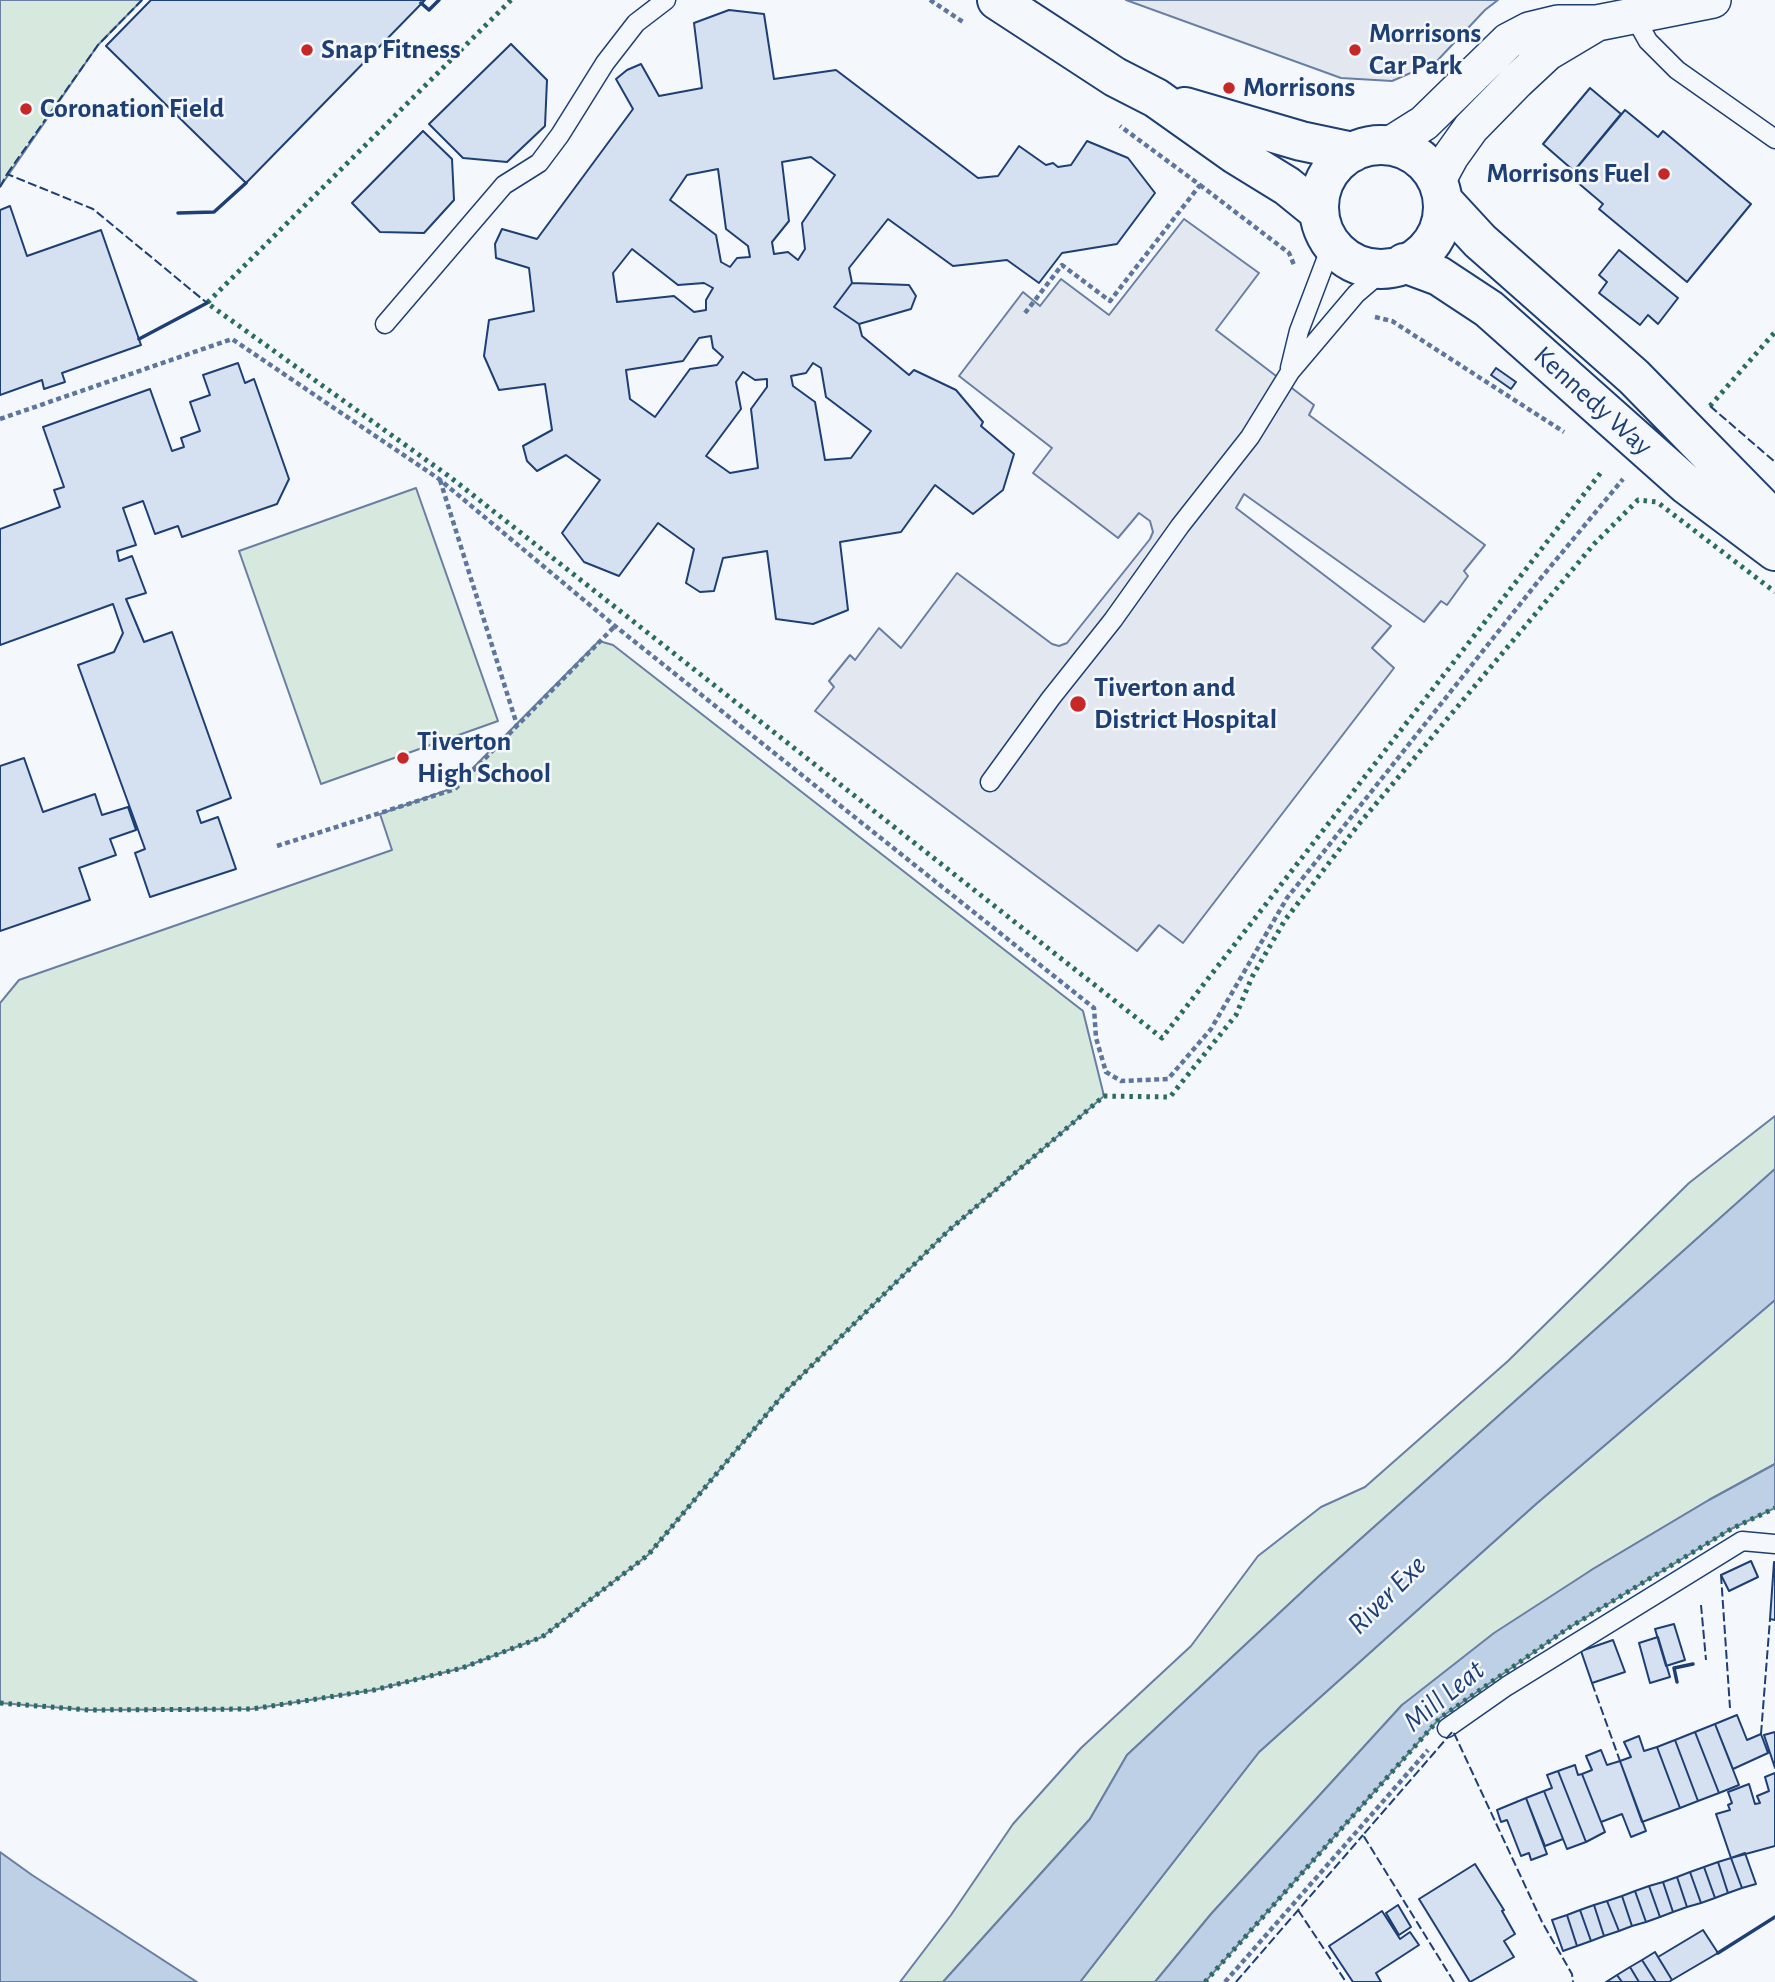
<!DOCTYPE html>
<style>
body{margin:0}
canvas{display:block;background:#f4f7fb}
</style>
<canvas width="1775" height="1982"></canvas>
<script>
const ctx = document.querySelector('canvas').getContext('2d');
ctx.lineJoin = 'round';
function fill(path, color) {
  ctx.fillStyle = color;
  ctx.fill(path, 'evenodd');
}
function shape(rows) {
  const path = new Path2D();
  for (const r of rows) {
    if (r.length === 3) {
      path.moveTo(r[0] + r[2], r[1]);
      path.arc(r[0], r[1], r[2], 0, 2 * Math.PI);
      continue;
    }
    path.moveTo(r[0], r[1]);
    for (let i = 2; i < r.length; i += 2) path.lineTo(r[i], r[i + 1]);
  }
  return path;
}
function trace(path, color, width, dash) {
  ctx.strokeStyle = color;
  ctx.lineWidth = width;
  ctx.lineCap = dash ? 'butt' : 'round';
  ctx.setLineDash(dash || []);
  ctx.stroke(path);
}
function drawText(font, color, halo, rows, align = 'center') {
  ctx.font = font + ' "Alegreya Sans",sans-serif';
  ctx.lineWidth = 5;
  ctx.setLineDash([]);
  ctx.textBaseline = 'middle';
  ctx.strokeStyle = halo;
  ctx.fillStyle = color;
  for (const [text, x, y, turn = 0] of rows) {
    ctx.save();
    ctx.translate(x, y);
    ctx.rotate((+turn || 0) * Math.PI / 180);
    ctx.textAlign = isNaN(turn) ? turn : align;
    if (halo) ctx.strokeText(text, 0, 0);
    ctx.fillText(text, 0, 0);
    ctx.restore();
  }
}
const green = shape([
 [0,0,142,0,98,45,0,187,0,0],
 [416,488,498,721,321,784,239,551,416,488],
 [599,641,613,645,1083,1011,1104,1096,948,1231,787,1390,648,1555,542,1637,462,1668,374,1690,252,1709,89,1710,0,1703,0,1003,19,980,392,850,380,814,453,788,599,641],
 [1775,1116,1775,1169,1318,1577,1127,1755,1090,1819,943,1982,900,1982,951,1915,1013,1824,1081,1748,1191,1646,1258,1556,1321,1507,1365,1487,1508,1361,1689,1183,1775,1116],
 [1775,1300,1775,1464,1709,1500,1593,1569,1402,1705,1211,1914,1155,1982,1080,1982,1259,1752,1536,1504,1775,1300]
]);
fill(green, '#d7e8df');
trace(green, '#687fa3', 2);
const parking = shape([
 [1126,0,1498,0,1485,10,1436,62,1392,81,1341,78,1126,0],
 [1184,219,1259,273,1216,330,1314,405,1309,415,1485,545,1464,571,1468,576,1447,605,1441,601,1424,622,1244,494,1236,508,1391,626,1372,648,1394,668,1183,943,1159,925,1137,951,815,711,834,687,829,681,850,655,855,660,879,628,901,648,957,573,1052,644,1059,646,1067,643,1150,539,1153,532,1150,521,1139,513,1118,538,1033,473,1052,448,959,376,1023,292,1040,306,1061,279,1109,315,1184,219]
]);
fill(parking, '#e3e8f0');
trace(parking, '#687fa3', 2);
const water = shape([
 [1775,1169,1775,1300,1536,1504,1259,1752,1080,1982,943,1982,1090,1819,1127,1755,1318,1577,1775,1169],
 [1775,1464,1775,1508,1731,1529,1567,1629,1440,1718,1205,1982,1155,1982,1211,1914,1402,1705,1494,1633,1593,1569,1709,1500,1775,1464],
 [0,1852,32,1875,197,1982,0,1982,0,1852]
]);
fill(water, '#bed0e5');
trace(water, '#687fa3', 2);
const building = shape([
 [151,0,425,0,246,183,106,46,151,0],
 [729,10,764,14,774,79,836,70,978,178,998,176,1019,146,1046,165,1053,163,1058,167,1071,165,1087,141,1128,158,1155,193,1117,244,1062,253,1039,283,1007,260,953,266,888,219,849,268,852,283,834,307,859,324,862,336,909,375,914,370,956,390,983,422,981,426,1014,454,1003,490,973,514,935,485,901,532,840,542,848,610,813,624,776,619,767,551,723,558,714,591,700,592,686,583,694,549,658,523,619,576,584,562,562,533,600,480,566,455,537,471,527,461,523,446,552,430,545,384,499,390,484,356,489,320,534,311,529,268,496,258,495,244,502,229,537,239,633,109,616,79,627,70,641,64,659,96,702,88,694,23,729,10],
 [811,157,835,175,802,223,805,249,798,260,788,252,774,254,772,242,789,221,782,162,811,157],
 [718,169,726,229,748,246,750,257,737,258,730,267,721,262,716,235,670,200,687,175,718,169],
 [632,249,678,285,704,283,713,288,706,300,706,310,694,312,674,296,617,302,613,273,632,249],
 [711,336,713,348,723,357,717,365,690,369,655,417,630,399,626,370,683,361,699,338,711,336],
 [813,363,821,368,826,397,871,431,851,458,825,460,815,402,793,386,791,376,806,373,813,363],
 [743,372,755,380,767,379,767,387,751,409,758,468,730,473,706,456,741,409,736,382,743,372],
 [511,44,547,80,545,126,507,162,463,158,429,124,511,44],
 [1590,88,1621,114,1574,171,1543,144,1590,88],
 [1625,110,1658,137,1663,131,1751,204,1687,282,1599,209,1603,204,1570,176,1625,110],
 [423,131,452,159,454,200,424,233,380,232,352,203,423,131],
 [10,206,27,256,101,230,141,345,62,373,65,382,44,389,42,380,0,395,0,210,10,206],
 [1619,250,1678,298,1658,324,1648,315,1640,325,1599,293,1607,282,1599,275,1619,250],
 [852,283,909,285,916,296,911,309,859,324,834,307,852,283],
 [238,363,245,383,254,379,289,479,277,504,182,537,178,526,155,534,143,501,123,508,136,545,117,551,119,561,132,556,146,593,126,599,144,642,172,632,231,798,197,811,201,823,218,817,236,869,150,897,135,853,145,849,78,665,114,652,123,633,113,604,0,645,0,529,60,507,54,490,64,487,43,427,150,389,172,451,184,447,181,438,200,431,190,402,210,395,203,375,238,363],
 [1496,368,1516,382,1511,389,1491,375,1496,368],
 [24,758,43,812,95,794,102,815,128,807,136,830,110,839,116,855,79,868,90,900,0,931,0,766,24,758],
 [1751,1561,1758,1577,1729,1591,1721,1575,1751,1561],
 [1774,1562,1775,1562,1775,1620,1770,1619,1774,1562],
 [1674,1624,1685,1660,1666,1666,1655,1629,1674,1624],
 [1658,1637,1670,1677,1650,1683,1639,1643,1658,1637],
 [1613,1640,1625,1672,1592,1683,1581,1651,1613,1640],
 [1737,1715,1747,1740,1761,1734,1768,1753,1733,1769,1715,1724,1737,1715],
 [1715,1724,1739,1785,1719,1793,1695,1732,1715,1724],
 [1695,1732,1719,1793,1698,1801,1675,1740,1695,1732],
 [1775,1732,1775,1768,1764,1735,1775,1732],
 [1639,1736,1644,1751,1657,1747,1680,1808,1642,1822,1620,1761,1631,1757,1624,1742,1639,1736],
 [1675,1740,1698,1801,1680,1808,1657,1747,1675,1740],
 [1601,1750,1607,1765,1620,1761,1646,1831,1631,1837,1622,1814,1601,1822,1582,1774,1592,1770,1586,1756,1601,1750],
 [1575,1765,1578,1775,1582,1774,1605,1832,1586,1842,1558,1771,1575,1765],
 [1558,1771,1586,1842,1567,1849,1544,1791,1552,1788,1547,1775,1558,1771],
 [1775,1773,1775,1846,1731,1858,1716,1814,1730,1810,1728,1805,1732,1803,1728,1792,1749,1784,1755,1804,1760,1803,1757,1796,1769,1791,1765,1777,1775,1773],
 [1544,1791,1563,1839,1545,1846,1526,1798,1544,1791],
 [1526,1798,1547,1854,1531,1860,1529,1853,1521,1856,1507,1820,1501,1822,1497,1810,1526,1798],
 [1745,1853,1756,1884,1742,1888,1731,1858,1745,1853],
 [1731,1858,1742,1888,1728,1893,1718,1862,1731,1858],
 [1718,1862,1728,1893,1715,1898,1704,1867,1718,1862],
 [1475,1864,1504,1910,1502,1911,1515,1934,1504,1941,1514,1957,1470,1982,1419,1899,1475,1864],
 [1704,1867,1715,1898,1701,1903,1690,1872,1704,1867],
 [1690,1872,1701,1903,1687,1907,1677,1877,1690,1872],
 [1677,1877,1687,1907,1673,1912,1663,1882,1677,1877],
 [1663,1882,1673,1912,1660,1917,1649,1886,1663,1882],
 [1649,1886,1660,1917,1646,1922,1635,1891,1649,1886],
 [1635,1891,1646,1922,1632,1926,1622,1896,1635,1891],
 [1622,1896,1632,1926,1619,1931,1607,1901,1622,1896],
 [1607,1901,1619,1931,1604,1936,1594,1905,1607,1901],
 [1398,1905,1411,1927,1399,1935,1386,1913,1398,1905],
 [1594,1905,1604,1936,1591,1941,1580,1910,1594,1905],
 [1580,1910,1591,1941,1577,1946,1567,1915,1580,1910],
 [1382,1911,1400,1939,1410,1932,1419,1945,1376,1973,1381,1982,1353,1982,1329,1946,1382,1911],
 [1567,1915,1577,1946,1563,1951,1552,1920,1567,1915],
 [1703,1930,1718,1953,1672,1980,1658,1957,1703,1930],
 [1655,1952,1672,1980,1669,1982,1656,1982,1642,1960,1655,1952],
 [1642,1960,1656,1982,1639,1982,1630,1967,1642,1960],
 [1630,1967,1639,1982,1622,1982,1617,1975,1630,1967],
 [1617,1975,1622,1982,1606,1982,1617,1975]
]);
fill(building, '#d5e0f0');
trace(building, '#1d3f73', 2);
const lane = shape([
 [1634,16,1648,41,1677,70,1775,139],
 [385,324,504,185,539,163,560,135,605,63,636,23,666,0],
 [1290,368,1299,331,1332,244],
 [990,782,1051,698,1113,620,1180,526,1250,437,1290,372,1356,294,1384,270],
 [1447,1728,1507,1686,1742,1541,1775,1544]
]);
const street = shape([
 [1389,145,1424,123,1508,41,1529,30,1558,23,1597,23,1713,0],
 [1438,180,1451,156,1471,128,1517,81,1547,53,1594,25]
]);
const primary = shape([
 [997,0,1115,77,1156,98,1235,154,1287,186,1319,212],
 [1185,107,1301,141,1353,152],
 [1381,207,62],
 [1444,202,1480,241,1634,377,1775,521],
 [1404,263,1439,276,1489,309,1687,485,1775,551]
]);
trace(lane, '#1d3f73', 21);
trace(street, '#1d3f73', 38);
trace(primary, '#1d3f73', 42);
trace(shape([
 [930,0,963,22],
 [1200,185,1289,253,1294,265],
 [1025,313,1062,265,1110,301,1200,185,1120,126],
 [1375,317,1392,321,1564,432],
 [0,419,232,339,439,479,615,626,1094,1008,1096,1038,1106,1072,1121,1081,1168,1079,1211,1029,1287,898,1536,584,1623,479],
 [440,480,517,725],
 [277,846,455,789,615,626],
 [1225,1982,1428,1750]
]), '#5e769c', 4.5, [5, 3.5]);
trace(lane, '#f4f7fb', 18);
trace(street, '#f4f7fb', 35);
trace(primary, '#f4f7fb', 38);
trace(shape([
 [511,0,207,303,450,477,1162,1038,1602,471],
 [1710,406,1775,332],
 [0,1703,89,1710,252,1709,374,1690,462,1668,542,1637,648,1555,787,1390,948,1231,1104,1096,1170,1097,1236,1015,1252,977,1285,920,1359,824,1594,544,1638,500,1657,502,1775,592],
 [1205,1982,1440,1718,1567,1629,1731,1529,1775,1508]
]), '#2c6c60', 5, [3.5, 5]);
trace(shape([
 [7,174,98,45,142,0],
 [0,187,7,174,93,209,207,303],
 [1710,406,1775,462],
 [1721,1575,1730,1708],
 [1701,1605,1706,1660],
 [1592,1683,1620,1761],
 [1761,1734,1770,1619],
 [1298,1910,1346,1982],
 [1236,1982,1363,1835],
 [1454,1982,1363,1835,1453,1731,1542,1922,1572,1974,1573,1982]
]), '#1d3f73', 2, [9, 3.5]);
trace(shape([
 [421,3,429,10,439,0],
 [178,213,214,212,246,183],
 [139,339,207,303],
 [1677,1682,1674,1668,1693,1664],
 [1718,1953,1775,1917]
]), '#1d3f73', 3.5);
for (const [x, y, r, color] of [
 [307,50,7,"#c62828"],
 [1355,50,7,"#c62828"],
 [1229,88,7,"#c62828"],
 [26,109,7,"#c62828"],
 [1664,174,7,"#c62828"],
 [1078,704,9,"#c62828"],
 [403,758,7,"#c62828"]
]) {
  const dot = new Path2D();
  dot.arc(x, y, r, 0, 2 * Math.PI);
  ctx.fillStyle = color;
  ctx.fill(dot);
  trace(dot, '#f4f7fb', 2.5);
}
drawText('bold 28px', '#1d3f73', '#f4f7fb', [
 ["Morrisons",1369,34],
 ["Car Park",1369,66],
 ["Snap Fitness",321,50],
 ["Morrisons",1243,88],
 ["Coronation Field",40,109],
 ["Morrisons Fuel",1650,174,"right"],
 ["Tiverton and",1094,688],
 ["District Hospital",1094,720],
 ["Tiverton",417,742],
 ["High School",417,774]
], 'left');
drawText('28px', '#1d3f73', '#f4f7fb', [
 ["Kennedy Way",1593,401,42]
]);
drawText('italic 30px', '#1d3f73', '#f4f7fb', [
 ["River Exe",1387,1595,-45],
 ["Mill Leat",1444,1696,-39]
]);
</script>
